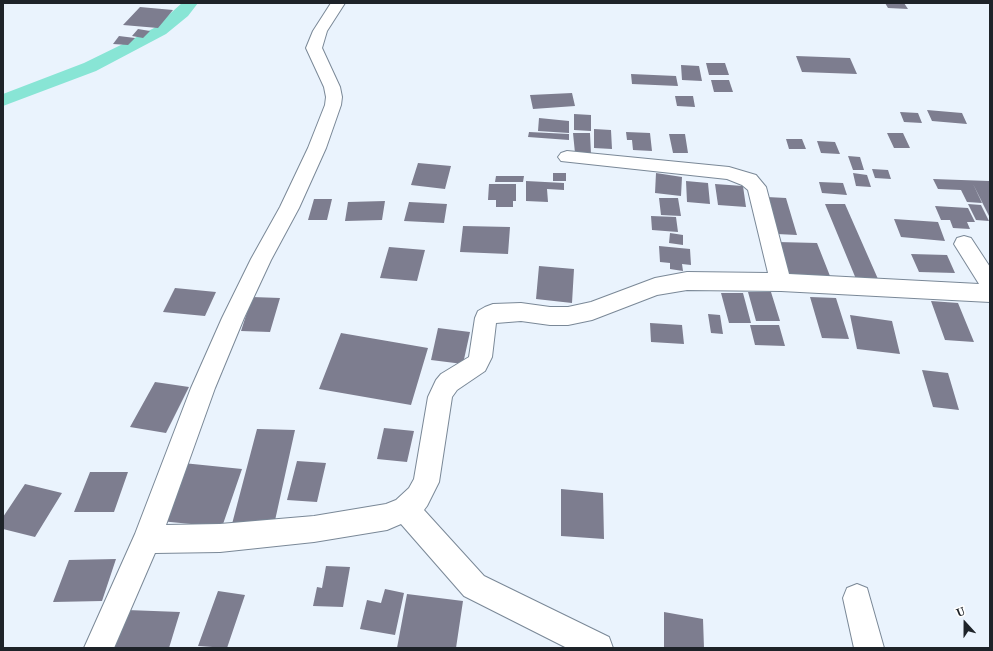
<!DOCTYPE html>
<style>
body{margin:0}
#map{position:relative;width:993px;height:651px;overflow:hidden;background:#eaf3fd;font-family:"Noto Serif",serif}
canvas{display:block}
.frame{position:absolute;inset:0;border:4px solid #1e2329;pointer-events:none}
.north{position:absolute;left:945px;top:603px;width:40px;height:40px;-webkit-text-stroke:3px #fff;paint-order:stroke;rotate:339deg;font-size:11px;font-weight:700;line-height:16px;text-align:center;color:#1e2329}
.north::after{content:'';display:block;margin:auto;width:14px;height:18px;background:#1e2329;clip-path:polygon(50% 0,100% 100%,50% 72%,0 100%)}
</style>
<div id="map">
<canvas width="993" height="651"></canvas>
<div class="frame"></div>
<div class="north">U</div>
</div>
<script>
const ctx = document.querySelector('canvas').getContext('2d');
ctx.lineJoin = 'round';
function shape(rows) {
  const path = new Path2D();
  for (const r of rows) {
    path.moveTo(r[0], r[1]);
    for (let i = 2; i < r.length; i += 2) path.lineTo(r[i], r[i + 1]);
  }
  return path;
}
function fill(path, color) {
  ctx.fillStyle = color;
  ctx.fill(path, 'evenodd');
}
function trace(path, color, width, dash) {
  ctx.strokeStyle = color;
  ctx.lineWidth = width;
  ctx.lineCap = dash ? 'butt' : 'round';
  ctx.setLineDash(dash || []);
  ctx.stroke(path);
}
fill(shape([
 [182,3,198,3,188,16,166,34,96,71,3,106,3,94,84,63,127,42,154,28,182,3]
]), '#88e5d5');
fill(shape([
 [885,3,904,3,908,9,888,8],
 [140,7,173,10,158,28,123,25],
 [138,29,150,31,143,38,132,36],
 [119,36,135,38,128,45,113,44],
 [796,56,850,58,857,74,802,72],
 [706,63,725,63,729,75,709,75],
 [681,65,699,66,702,81,682,80],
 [631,74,676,76,678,86,632,84],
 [711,80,729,80,733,92,714,92],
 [572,93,575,106,533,109,530,95],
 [675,96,693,96,695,107,677,106],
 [927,110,962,113,967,124,932,121],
 [900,112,918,113,922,123,904,122],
 [574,114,591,115,591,131,574,130],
 [539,118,569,121,569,133,538,131],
 [594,129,611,130,612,149,594,148],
 [529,132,569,134,569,140,528,137],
 [626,132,650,133,652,151,633,150,632,140,627,140],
 [573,133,590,133,591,154,575,153],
 [887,133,903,133,910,148,894,148],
 [669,134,685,134,688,153,673,153],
 [786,139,802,139,806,149,789,149],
 [817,141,835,142,840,154,821,153],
 [848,156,860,157,864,170,853,170],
 [418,163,451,166,445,189,411,185],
 [872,169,888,170,891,179,875,178],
 [553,173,566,173,566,181,553,181],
 [656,173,682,177,681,196,655,193],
 [853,173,867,175,871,187,856,186],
 [496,176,524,176,523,182,495,182],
 [933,179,989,181,990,218,973,184,982,203,967,202,961,190,938,189],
 [526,181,564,183,564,190,547,189,548,202,526,201],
 [686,181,708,183,710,204,687,202],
 [819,182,843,183,847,195,822,193],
 [489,184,516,184,516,201,513,201,513,207,496,207,496,200,488,200],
 [715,184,743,186,746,207,718,205],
 [767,197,786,198,797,235,777,234],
 [659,198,678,198,681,216,661,215],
 [314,199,332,199,327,220,308,220],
 [385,201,382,220,345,221,348,202],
 [409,202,447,204,444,223,404,221],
 [825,204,845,204,878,279,856,279],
 [968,204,981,205,989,221,976,220],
 [935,206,968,208,975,222,967,222,970,229,953,228,950,220,941,220],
 [651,216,676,217,678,232,652,230],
 [894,219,938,222,945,241,901,237],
 [463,226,510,227,508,254,460,252],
 [670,233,683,235,683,245,669,243],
 [778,242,817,243,830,276,789,275],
 [659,246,690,249,691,265,682,264,683,271,670,269,670,263,660,262],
 [389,247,425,250,417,281,380,278],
 [911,254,947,255,955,273,919,272],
 [539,266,574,269,572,303,536,299],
 [175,288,216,292,205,316,163,312],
 [748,292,771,292,780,321,756,321],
 [721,293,743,293,751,323,729,323],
 [252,297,280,298,270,332,241,331],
 [810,297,836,298,849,339,822,338],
 [931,301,958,303,974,342,945,340],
 [708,314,720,315,723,334,711,333],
 [850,315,892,321,900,354,857,349],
 [650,323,682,325,684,344,651,342],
 [750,325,779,325,785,346,755,345],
 [438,328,470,332,463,364,431,360],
 [341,333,428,348,411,405,319,389],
 [922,370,948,373,959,410,933,407],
 [155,382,189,387,166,433,130,427],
 [384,428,414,431,407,462,377,459],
 [257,429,295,430,274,525,232,524],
 [297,461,326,463,317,502,287,500],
 [183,463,242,469,222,527,160,521],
 [90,472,128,472,114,512,74,512],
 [25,484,62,493,35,537,3,529,3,517],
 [561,489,603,493,604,539,561,536],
 [116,559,102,601,53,602,69,560],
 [326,566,350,567,343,607,313,606,317,587,322,588],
 [385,589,404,593,395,635,360,629,367,600,381,603],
 [218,591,245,595,227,648,198,646],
 [407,594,463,601,456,648,397,648],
 [127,610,180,612,169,648,114,648],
 [664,612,703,619,704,648,664,648]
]), '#7d7d8f');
const minor = shape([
 [331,3,345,3,327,31,322,48,340,87,342,97,341,105,326,148,299,208,271,260,244,318,215,388,166,525,220,524,314,516,386,504,396,500,409,488,414,479,428,397,436,380,441,374,469,357,475,318,478,311,485,307,493,304,521,303,550,307,568,307,591,302,655,278,687,272,768,273,748,190,742,185,727,179,561,161,558,157,561,153,567,151,729,167,756,175,766,187,789,274,979,284,954,244,957,238,964,236,971,238,990,267,990,302,781,291,687,290,657,295,592,320,568,325,550,325,521,321,496,323,492,357,485,371,457,390,452,397,439,482,427,506,424,510,484,576,609,637,613,648,567,648,464,596,401,524,387,530,314,542,220,552,155,553,114,648,84,648,135,534,191,388,222,318,251,259,280,207,308,148,325,105,326,97,324,87,306,48,313,31,331,3],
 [857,584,867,588,884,648,854,648,843,598,847,588,857,584]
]);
trace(minor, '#7a8897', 2);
fill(minor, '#fff');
</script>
